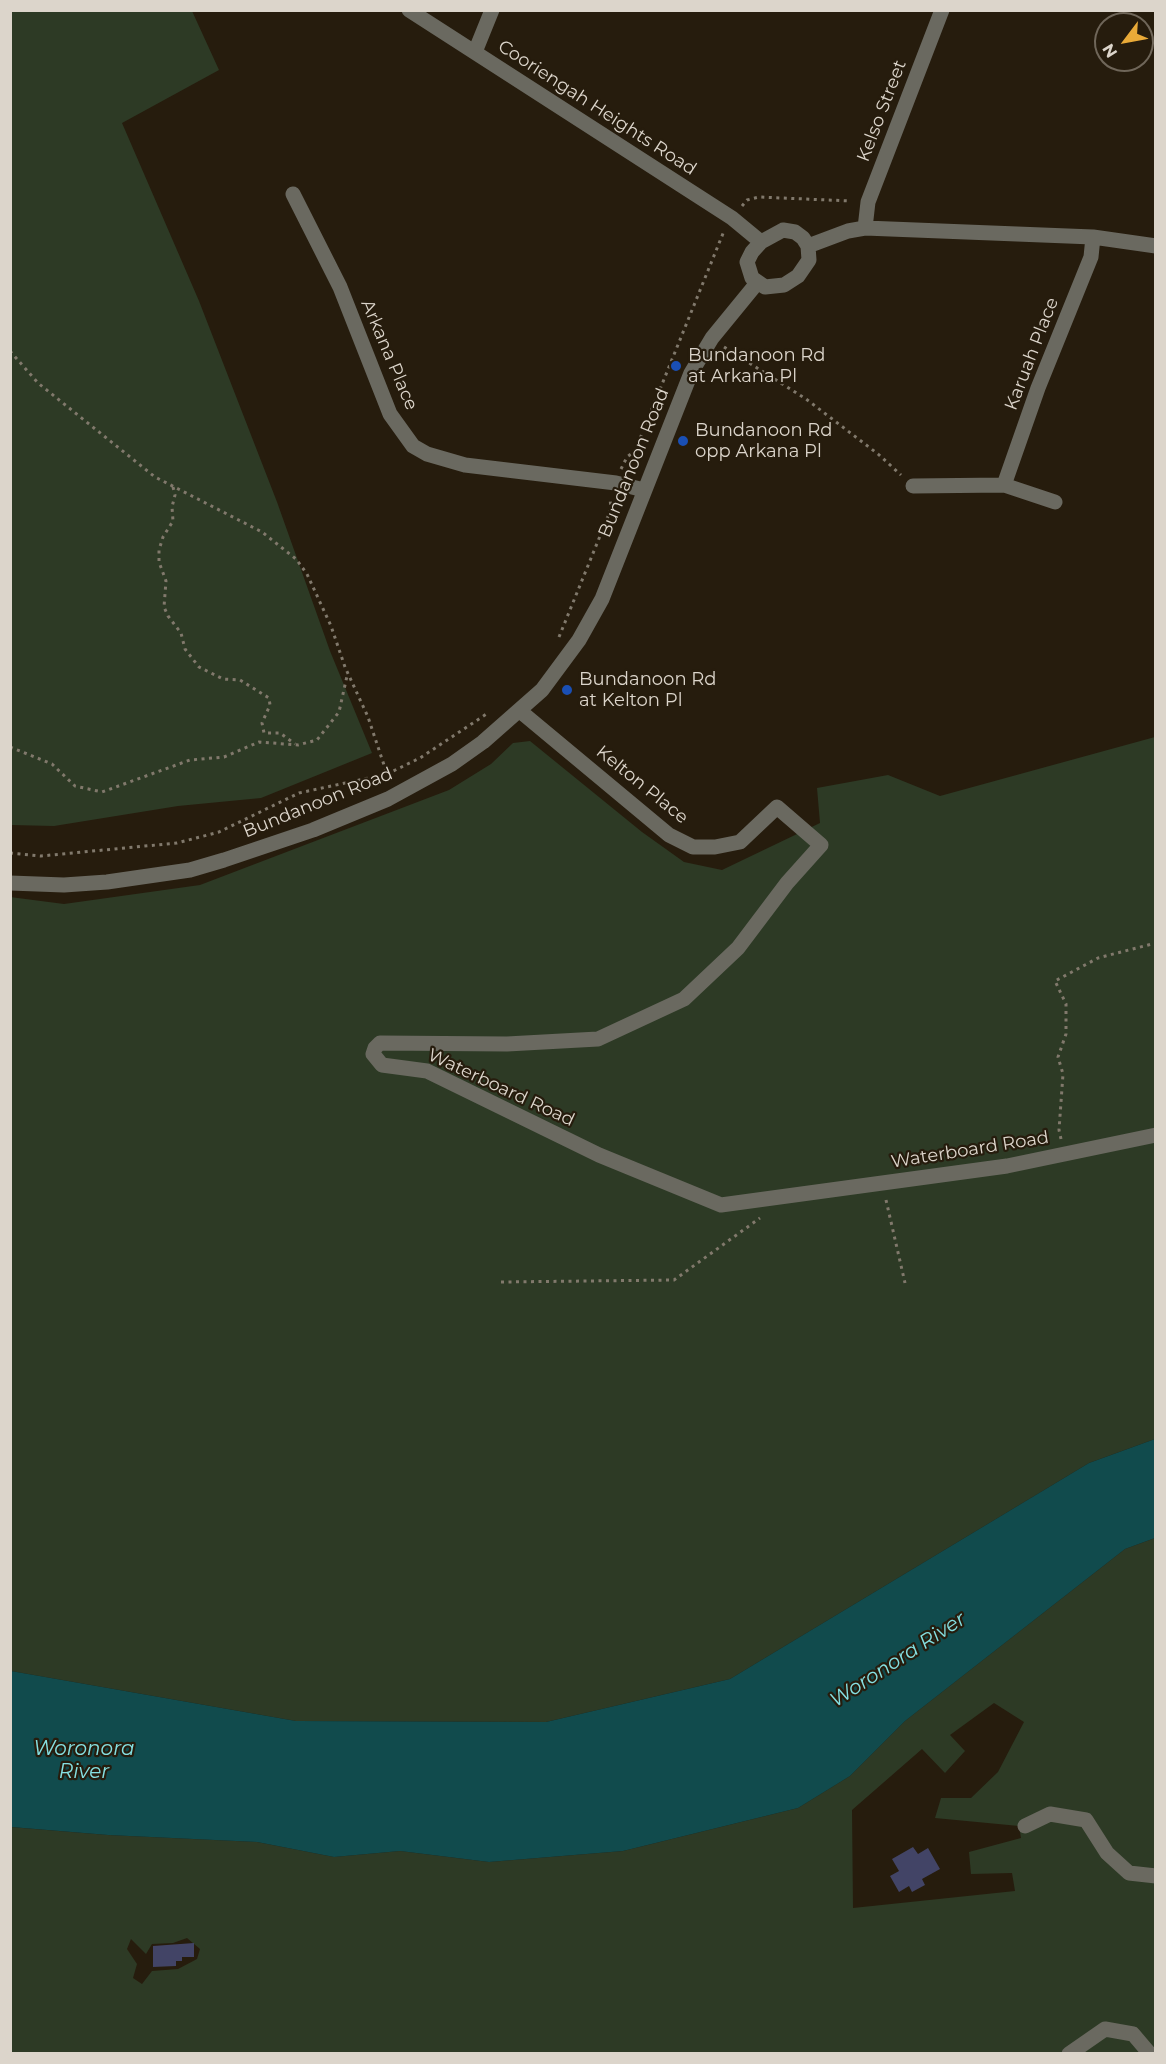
<!DOCTYPE html>
<style>
body{margin:0}
#map{position:relative;width:1166px;height:2064px;overflow:hidden;background:#261c0d;font-family:Montserrat,sans-serif}
canvas{display:block}
.frame{position:absolute;inset:0;border:12px solid #dcd5cb;pointer-events:none}
.north{position:absolute;left:1094px;top:12px;width:60px;height:60px;box-sizing:border-box;background:#261c0d;border:2px solid #6f6659;border-radius:50%;rotate:238deg;font-size:16px;font-weight:700;line-height:24px;text-align:center;color:#dcd5cb}
.north::after{content:'';display:block;margin:auto;width:21px;height:27px;background:#e9aa38;clip-path:polygon(50% 0,100% 100%,50% 72%,0 100%)}
</style>
<div id="map">
<canvas width="1166" height="2064"></canvas>
<div class="frame"></div>
<div class="north">N</div>
</div>
<script>
const ctx = document.querySelector('canvas').getContext('2d');
ctx.lineJoin = 'round';
function fill(path, color) {
  ctx.fillStyle = color;
  ctx.fill(path, 'evenodd');
}
function shape(rows) {
  const path = new Path2D();
  for (const r of rows) {
    path.moveTo(r[0], r[1]);
    for (let i = 2; i < r.length; i += 2) path.lineTo(r[i], r[i + 1]);
  }
  return path;
}
function trace(path, color, width, dash) {
  ctx.strokeStyle = color;
  ctx.lineWidth = width;
  ctx.lineCap = dash ? 'butt' : 'round';
  ctx.setLineDash(dash || []);
  ctx.stroke(path);
}
function drawText(font, color, halo, rows, align = 'center') {
  ctx.font = font + ' Montserrat,sans-serif';
  ctx.lineWidth = 4.5;
  ctx.setLineDash([]);
  ctx.textBaseline = 'middle';
  ctx.strokeStyle = halo;
  ctx.fillStyle = color;
  for (const [text, x, y, turn = 0] of rows) {
    ctx.save();
    ctx.translate(x, y);
    ctx.rotate((+turn || 0) * Math.PI / 180);
    ctx.textAlign = isNaN(turn) ? turn : align;
    if (halo) ctx.strokeText(text, 0, 0);
    ctx.fillText(text, 0, 0);
    ctx.restore();
  }
}
fill(shape([
 [11,10,192,11,219,70,122,123,199,301,277,502,330,651,372,753,261,798,178,806,54,826,11,825],
 [1155,737,1155,1439,1089,1463,730,1679,546,1722,296,1721,11,1671,10,897,64,904,200,885,449,790,491,764,513,743,530,741,642,832,684,862,722,870,820,823,817,788,888,775,940,796],
 [1155,1538,1155,2053,11,2053,10,1827,108,1835,257,1842,334,1857,400,1851,489,1862,623,1851,798,1808,850,1776,905,1721,1125,1549],
 [994,1703,1024,1722,998,1772,971,1798,941,1798,935,1818,1019,1826,1021,1838,969,1852,971,1874,1012,1873,1015,1891,853,1908,852,1810,922,1749,945,1773,965,1751,950,1735],
 [187,1938,200,1949,197,1959,178,1969,152,1971,142,1984,133,1978,137,1964,127,1949,131,1939,146,1954,152,1944,173,1943]
]), '#2d3a25');
fill(shape([
 [1155,1439,1155,1538,1125,1549,905,1721,850,1776,798,1808,623,1851,489,1862,400,1851,334,1857,257,1842,108,1835,11,1827,11,1671,296,1721,546,1722,730,1679,1089,1463]
]), '#114b4d');
fill(shape([
 [913,1847,918,1854,928,1848,940,1869,922,1879,925,1885,912,1892,909,1886,899,1892,890,1876,899,1871,892,1859],
 [194,1943,194,1957,182,1957,182,1961,176,1961,176,1966,153,1967,153,1946]
]), '#424466');
trace(shape([
 [742,206,747,200,759,197,851,201],
 [724,347,806,399,878,454,901,475],
 [10,351,38,383,155,477,262,532,296,559,307,574,331,626,345,667,368,717,387,774],
 [621,469,627,457,635,451,724,231],
 [173,487,175,495,172,507,173,521,163,537,159,550,159,562,166,581,164,607,168,616,181,633,185,649,199,667,223,679,240,680,269,698,270,705,262,723,264,733,280,733,295,744],
 [559,637,611,509,610,498],
 [10,747,52,764,75,786,102,792,190,760,224,757,259,742,298,745,317,740,339,712,347,676],
 [10,853,41,856,177,843,219,832,299,793,387,774,420,758,488,713],
 [1061,1139,1059,1130,1063,1074,1058,1057,1066,1034,1066,1004,1055,981,1098,958,1156,943],
 [886,1200,905,1283],
 [501,1282,674,1280,760,1218]
]), '#81796c', 3, [3, 4.5]);
trace(shape([
 [409,10,732,218,761,242],
 [475,52,492,10],
 [293,194,340,287,390,414,413,446,427,454,465,465,616,483,644,490],
 [865,228,868,202,942,10],
 [783,230,795,232,803,238,808,246,809,260,798,276,784,285,765,287,752,278,747,262,752,252,761,242,783,230],
 [808,246,848,231,865,228,1093,237,1156,246],
 [1004,485,1038,388,1091,257,1093,237],
 [913,486,1004,485,1055,502],
 [520,711,669,835,693,847,715,847,740,842,777,807,821,845,787,883,738,948,684,999,598,1039,507,1044,380,1043,375,1048,373,1054,382,1065,427,1071,599,1155,721,1205,1007,1166,1156,1135],
 [10,883,64,885,107,882,190,870,224,860,313,830,388,799,452,764,483,742,542,690,579,640,602,599,691,373,712,338,757,283],
 [1025,1826,1050,1814,1086,1820,1107,1853,1129,1873,1156,1876],
 [1069,2054,1105,2029,1133,2034,1150,2054]
]), '#6a6960', 15);
for (const [x, y, r, color] of [
 [676,366,6,"#1a4fb4"],
 [683,441,6,"#1a4fb4"],
 [567,690,6,"#1a4fb4"]
]) {
  const dot = new Path2D();
  dot.arc(x, y, r, 0, 2 * Math.PI);
  ctx.fillStyle = color;
  ctx.fill(dot);
  trace(dot, '#261c0d', 2);
}
drawText('18px', '#dcd5cb', '#261c0d', [
 ["Cooriengah Heights Road",597,108,33],
 ["Kelso Street",882,111,-69],
 ["Karuah Place",1032,354,-69],
 ["Arkana Place",389,355,67],
 ["Bundanoon Road",634,463,-68],
 ["Kelton Place",642,785,39],
 ["Bundanoon Road",318,803,-22],
 ["Waterboard Road",501,1088,25],
 ["Waterboard Road",970,1150,-9]
]);
drawText('18px', '#dcd5cb', '#261c0d', [
 ["Bundanoon Rd",688,356],
 ["at Arkana Pl",688,377],
 ["Bundanoon Rd",695,431],
 ["opp Arkana Pl",695,452],
 ["Bundanoon Rd",579,680],
 ["at Kelton Pl",579,701]
], 'left');
drawText('italic 20px', '#85e0e2', '#261c0d', [
 ["Woronora River",898,1660,-33],
 ["Woronora",84,1749],
 ["River",84,1772]
]);
</script>
